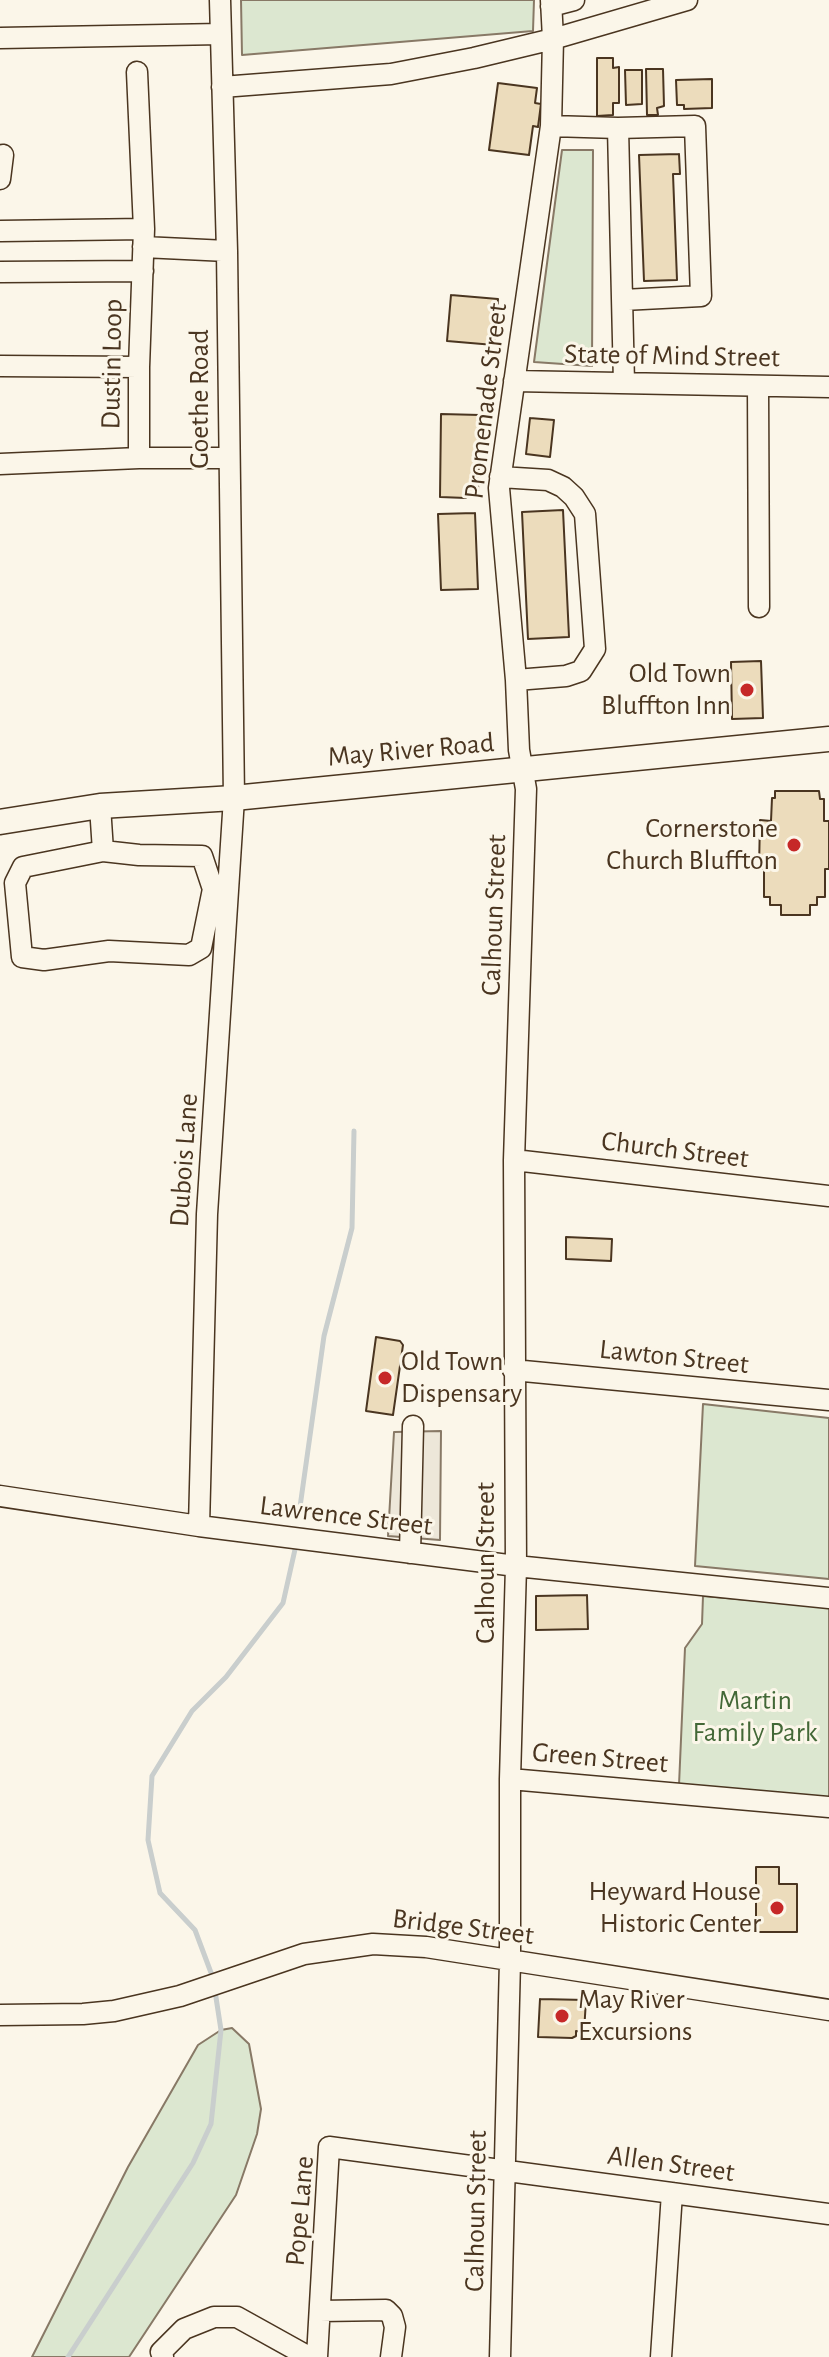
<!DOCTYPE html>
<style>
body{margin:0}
canvas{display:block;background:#fbf6e9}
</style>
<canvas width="829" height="2357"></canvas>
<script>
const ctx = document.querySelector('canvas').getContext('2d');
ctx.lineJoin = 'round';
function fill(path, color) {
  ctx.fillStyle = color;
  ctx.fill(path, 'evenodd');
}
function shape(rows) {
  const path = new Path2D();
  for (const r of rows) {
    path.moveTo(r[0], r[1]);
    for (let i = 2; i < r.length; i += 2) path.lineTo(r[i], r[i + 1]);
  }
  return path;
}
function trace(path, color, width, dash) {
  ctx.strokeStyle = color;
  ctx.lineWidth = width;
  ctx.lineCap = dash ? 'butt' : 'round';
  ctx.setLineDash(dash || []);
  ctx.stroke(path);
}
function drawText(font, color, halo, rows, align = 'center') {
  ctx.font = font + ' "Alegreya Sans",sans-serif';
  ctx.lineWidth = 6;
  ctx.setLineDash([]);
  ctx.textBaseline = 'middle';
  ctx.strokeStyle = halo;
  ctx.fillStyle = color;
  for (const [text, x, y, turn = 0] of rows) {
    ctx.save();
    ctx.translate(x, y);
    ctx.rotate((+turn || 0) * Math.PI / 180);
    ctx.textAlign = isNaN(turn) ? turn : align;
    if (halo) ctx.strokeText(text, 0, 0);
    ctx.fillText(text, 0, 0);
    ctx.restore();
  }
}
const green = shape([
 [241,0,534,0,533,31,242,55,241,0],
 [562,150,593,150,592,366,534,362,562,150],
 [703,1404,829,1418,829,1579,695,1566,703,1404],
 [703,1596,829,1607,829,1798,679,1785,685,1648,702,1624,703,1596],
 [232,2028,249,2044,261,2109,257,2134,236,2195,129,2357,32,2357,128,2167,198,2045,221,2030,232,2028]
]);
fill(green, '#dce7d0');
trace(green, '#887966', 2);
const parking = shape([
 [441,1431,440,1540,388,1536,394,1432,441,1431]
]);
fill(parking, '#ede7d9');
trace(parking, '#887966', 2);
trace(shape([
 [299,1514,324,1336,352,1228,354,1131],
 [213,1978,195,1930,160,1893,148,1840,152,1776,192,1711,226,1677,283,1603,296,1545],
 [68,2357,193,2163,211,2124,221,2030,215,1991]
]), '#c9cecd', 5);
const building = shape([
 [597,58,613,58,613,68,619,67,619,103,613,103,613,115,597,116,597,58],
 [646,69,663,69,664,106,657,108,658,115,647,115,646,69],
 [625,70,642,70,642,104,626,105,625,70],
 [712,79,712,108,684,109,684,105,677,105,676,80,712,79],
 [498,83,537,88,535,103,541,104,538,127,533,126,529,155,489,150,498,83],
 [679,154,680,174,673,174,677,280,644,281,639,155,679,154],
 [451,295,498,299,494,345,447,341,451,295],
 [441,414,480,415,478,492,466,492,466,498,440,497,441,414],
 [530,418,554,420,550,457,526,454,530,418],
 [563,510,569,637,528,639,522,512,563,510],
 [475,513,478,589,441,590,438,514,475,513],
 [761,661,763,718,732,719,731,662,761,661],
 [775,791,819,791,820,799,824,799,824,821,829,821,829,869,825,869,825,897,817,897,817,905,810,905,810,915,781,915,781,905,770,905,770,897,764,897,764,869,759,869,760,820,771,821,772,798,775,798,775,791],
 [566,1237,612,1239,611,1261,566,1259,566,1237],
 [376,1337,400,1341,403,1345,393,1415,366,1411,376,1337],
 [587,1595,588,1629,536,1630,536,1596,587,1595],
 [756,1867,779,1867,779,1884,797,1884,797,1932,756,1932,756,1867],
 [540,1999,586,2000,584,2032,576,2031,576,2036,572,2038,538,2037,540,1999]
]);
fill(building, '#ecdcbc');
trace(building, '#4a3520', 2);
const minor = shape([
 [551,6,574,0],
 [0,38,221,34],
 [137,72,144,229,139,367,139,458],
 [222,87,391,74,474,58,553,39,687,0],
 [551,126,618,128,624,383],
 [618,128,695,126,701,296,623,300],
 [0,179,3,155],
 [0,231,144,229],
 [143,247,227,251],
 [0,272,143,271],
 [0,366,139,367],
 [514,381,829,387],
 [758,386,759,607],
 [0,464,139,458,228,458],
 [500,477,548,480,563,487,574,497,585,514,595,649,581,671,566,676,516,680],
 [100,806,103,851],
 [103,851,139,855,202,856,213,889,201,948,189,955,109,951,44,960,22,957,15,883,23,867,103,851],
 [514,1160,829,1196],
 [513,1370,829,1400],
 [0,1496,199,1526,516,1566,829,1598],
 [199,1526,207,1214,234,798,227,251,220,0],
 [410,1553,413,1426],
 [510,1779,829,1807],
 [0,2015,83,2014,114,2011,180,1996,304,1954,373,1944,426,1947,829,2010],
 [320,2311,386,2310,392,2316,395,2327,391,2357],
 [163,2357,161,2352,184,2329,214,2317,237,2317,309,2357],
 [317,2357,329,2147,829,2214],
 [500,2357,510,1961,510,1779,516,1566,514,1160,526,789,519,750,516,680,499,488,551,126,553,39,551,0],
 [661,2357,672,2193]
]);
const major = shape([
 [0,822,100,806,234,798,829,739]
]);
trace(minor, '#4a3520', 23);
trace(major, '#4a3520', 27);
trace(minor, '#fbf6e9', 20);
trace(major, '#fbf6e9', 24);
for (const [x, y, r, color] of [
 [747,690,8,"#c62828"],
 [794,845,8,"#c62828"],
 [385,1378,8,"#c62828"],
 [777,1908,8,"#c62828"],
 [562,2016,8,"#c62828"]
]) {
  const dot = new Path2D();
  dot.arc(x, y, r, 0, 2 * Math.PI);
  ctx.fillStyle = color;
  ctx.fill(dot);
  trace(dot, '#fbf6e9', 3);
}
drawText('28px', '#4a3520', '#fbf6e9', [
 ["State of Mind Street",672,356,1],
 ["Dustin Loop",112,364,-89],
 ["Goethe Road",200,399,-90],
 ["Promenade Street",486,401,-83],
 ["May River Road",411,750,-5],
 ["Calhoun Street",494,915,-88],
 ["Church Street",675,1150,7],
 ["Dubois Lane",184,1160,-86],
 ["Lawton Street",674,1357,6],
 ["Lawrence Street",346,1516,7],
 ["Calhoun Street",486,1563,-90],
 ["Green Street",600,1758,5],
 ["Bridge Street",463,1927,7],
 ["Allen Street",671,2164,8],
 ["Pope Lane",300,2211,-85],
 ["Calhoun Street",476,2211,-89]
]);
drawText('28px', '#4a3520', '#fbf6e9', [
 ["Old Town",731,674],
 ["Bluffton Inn",731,706],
 ["Cornerstone",778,829],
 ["Church Bluffton",778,861],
 ["Old Town",401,1362,"left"],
 ["Dispensary",401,1394,"left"],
 ["Heyward House",761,1892],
 ["Historic Center",761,1924],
 ["May River",578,2000,"left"],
 ["Excursions",578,2032,"left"]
], 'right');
drawText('28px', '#436837', '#fbf6e9', [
 ["Martin",755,1701],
 ["Family Park",755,1733]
]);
</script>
